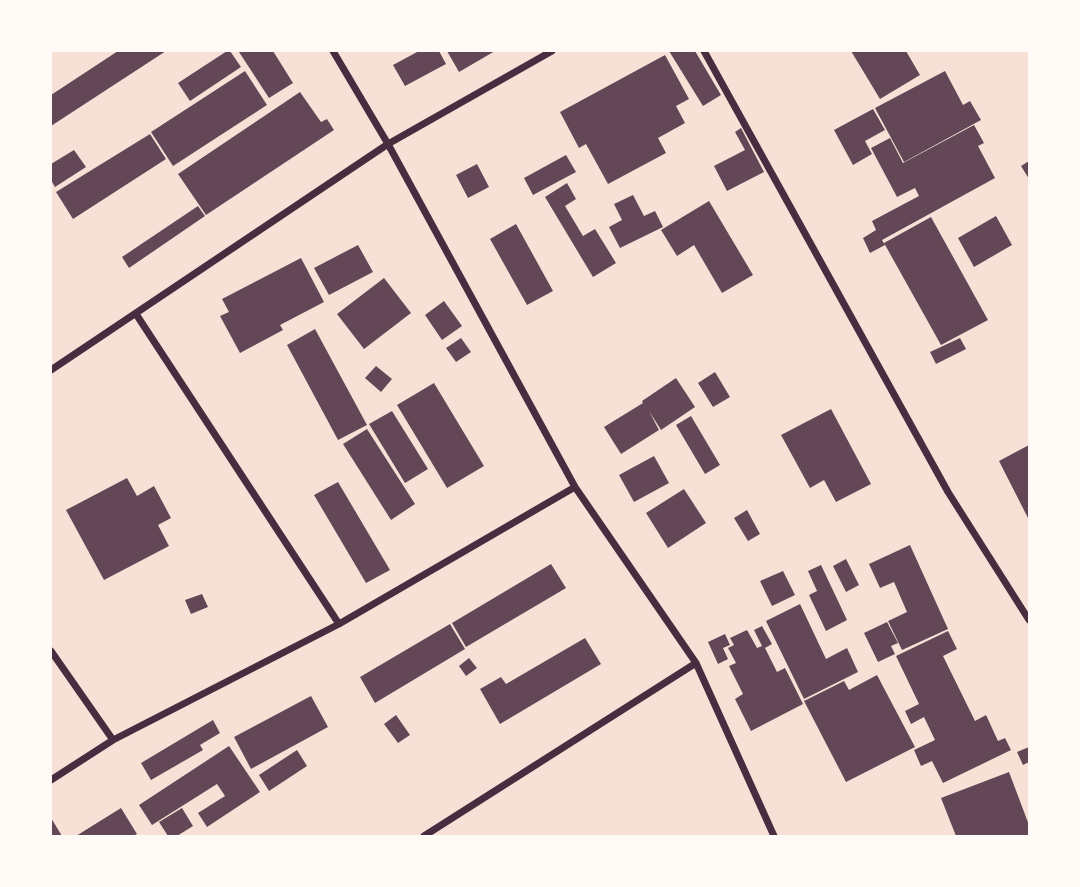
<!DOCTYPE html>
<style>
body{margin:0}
#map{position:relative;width:1080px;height:887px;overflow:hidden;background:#f7e1d7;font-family:Inter,sans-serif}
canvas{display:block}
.frame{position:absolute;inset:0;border:52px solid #fffaf5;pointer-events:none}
</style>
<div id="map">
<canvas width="1080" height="887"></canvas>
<div class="frame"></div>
</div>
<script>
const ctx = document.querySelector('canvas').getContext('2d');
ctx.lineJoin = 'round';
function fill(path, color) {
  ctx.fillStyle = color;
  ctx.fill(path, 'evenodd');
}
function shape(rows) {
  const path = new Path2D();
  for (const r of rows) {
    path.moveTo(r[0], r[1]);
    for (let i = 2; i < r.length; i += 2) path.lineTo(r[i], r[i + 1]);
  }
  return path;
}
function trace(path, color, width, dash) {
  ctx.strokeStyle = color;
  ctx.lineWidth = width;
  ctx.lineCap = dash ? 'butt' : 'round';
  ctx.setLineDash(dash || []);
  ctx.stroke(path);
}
fill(shape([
 [118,51,166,51,51,126,51,95],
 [227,51,230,51,241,67,190,101,178,83],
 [241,51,273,51,293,83,269,98,239,52],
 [419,51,439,51,446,64,405,86,393,65],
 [447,51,495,51,459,72],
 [669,51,695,51,721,95,703,106],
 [851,51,906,51,920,75,880,99],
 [665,55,689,99,676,106,685,123,658,138,666,153,608,184,586,144,579,148,560,112],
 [245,71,267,105,173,166,151,132],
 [945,71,963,105,970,101,981,120,904,162,875,108],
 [300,92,321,122,327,119,334,130,206,215,178,174],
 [873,109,885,130,865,141,872,154,853,165,834,130],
 [974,125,984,143,978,146,995,178,882,240,885,245,870,253,863,238,876,230,872,221,919,196,915,188,897,197,871,148,890,138,903,163],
 [741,128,764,172,727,191,714,166,745,150,735,132],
 [150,134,166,159,73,219,56,192],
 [74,150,86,167,55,187,51,180,51,164],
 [566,155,576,172,533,195,524,178],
 [1029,161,1029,179,1021,166],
 [477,164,489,187,468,198,456,175],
 [567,183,576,199,565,206,583,236,595,229,616,263,593,277,545,197],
 [633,195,644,216,655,211,663,227,620,248,609,227,622,220,614,204],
 [709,201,753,275,722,293,694,245,677,256,661,230],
 [198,206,205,216,129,268,122,257],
 [996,216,1012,245,974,267,958,238],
 [931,217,988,320,941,345,884,243],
 [516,224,553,291,527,305,490,239],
 [358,245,373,272,329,295,314,268],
 [301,258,324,302,280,325,283,330,240,353,220,316,229,312,222,299],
 [384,278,411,313,364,349,337,314],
 [444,301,462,326,442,340,425,315],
 [315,329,367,425,338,440,287,345],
 [461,338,471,352,456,362,446,348],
 [960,338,966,349,936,364,930,352],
 [376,366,392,379,381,392,365,378],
 [715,372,730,397,713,407,698,383],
 [676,378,695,407,661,430,649,411,659,430,621,454,604,427,643,403,642,401],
 [434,383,484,466,447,488,397,405],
 [831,409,871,484,836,502,824,480,810,488,781,435],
 [392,411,428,469,405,483,369,424],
 [691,416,720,465,705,474,676,425],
 [367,429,415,504,391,520,343,444],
 [1029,445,1029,520,999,461],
 [654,456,669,483,634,502,619,475],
 [127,478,137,496,154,486,171,518,158,525,169,546,104,580,66,510],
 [338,482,390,570,366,583,314,495],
 [684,489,706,523,668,548,646,513],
 [747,510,760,534,748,541,734,518],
 [910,545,948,629,902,650,888,621,907,612,894,582,880,588,869,564],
 [846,559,859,585,846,592,833,566],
 [551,564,566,588,466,647,452,623],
 [821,565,847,620,826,631,809,595,817,591,808,571],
 [783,571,795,595,772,606,760,581],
 [202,594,208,607,191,614,185,600],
 [800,604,826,659,847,648,858,672,804,699,766,621],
 [887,622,898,643,891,646,895,654,878,662,864,633],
 [450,624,465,649,375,703,360,677],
 [762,626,772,644,765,648,777,672,785,668,803,704,751,731,735,699,743,694,729,666,736,663,728,648,734,645,730,638,747,630,757,648,762,646,754,630],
 [948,631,957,649,943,656,975,721,986,715,998,741,1005,738,1011,750,943,783,932,761,921,766,914,750,935,740,924,717,911,724,905,711,919,704,896,656],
 [725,634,730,645,723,648,728,659,718,664,708,642],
 [585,638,601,664,500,724,480,689,501,677,506,684],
 [469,658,477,668,466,676,459,666],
 [877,675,915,747,846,782,804,701,844,681,849,690],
 [311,696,328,727,251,769,234,737],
 [396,715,410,735,398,743,384,724],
 [213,720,220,733,200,745,203,750,151,780,141,763],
 [229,746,260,792,207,827,198,813,225,796,217,784,152,825,139,805],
 [1029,747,1029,762,1023,765,1017,752],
 [297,750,307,766,269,791,259,775],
 [1009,772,1029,825,1029,836,956,836,941,798],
 [121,808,137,834,133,836,76,836],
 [182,808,193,826,177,836,168,836,159,822],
 [51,818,62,836,51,836]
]), '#644757');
trace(shape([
 [333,51,388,144,575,487,696,663,774,836],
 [704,51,948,492,1029,620],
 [136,314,339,624],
 [51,370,388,144,552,51],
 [51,651,113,740],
 [51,780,113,740,339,624,575,487],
 [424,836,696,663]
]), '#4a2c40', 7);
</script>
